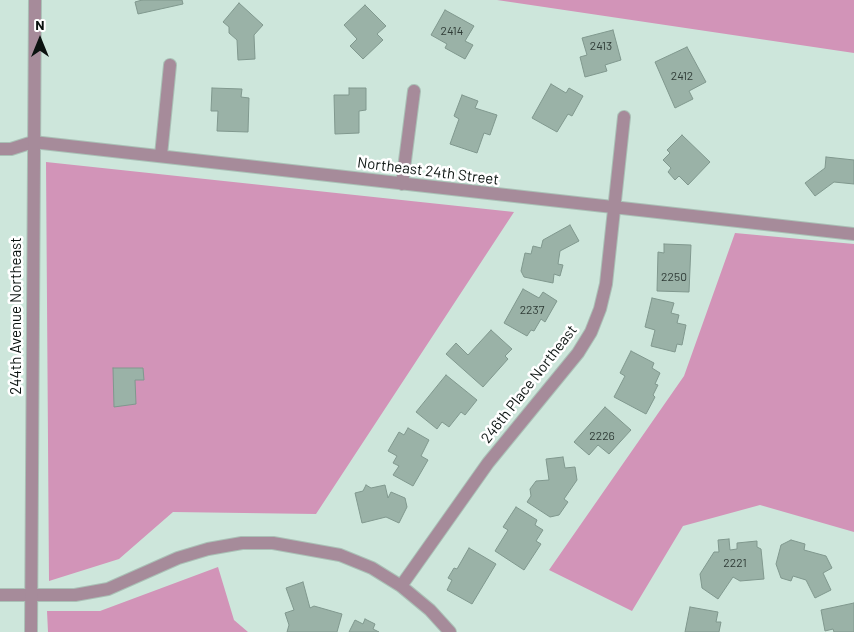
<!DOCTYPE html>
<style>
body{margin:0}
#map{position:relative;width:854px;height:632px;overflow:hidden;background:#cde6db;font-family:Barlow,sans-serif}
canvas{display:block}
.north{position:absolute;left:15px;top:15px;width:50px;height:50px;-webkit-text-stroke:4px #fff;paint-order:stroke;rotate:0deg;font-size:14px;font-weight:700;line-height:20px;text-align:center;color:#0b1310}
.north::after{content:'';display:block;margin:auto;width:18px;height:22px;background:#0b1310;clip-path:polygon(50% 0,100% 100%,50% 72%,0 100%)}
</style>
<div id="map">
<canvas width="854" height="632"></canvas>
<div class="north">N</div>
</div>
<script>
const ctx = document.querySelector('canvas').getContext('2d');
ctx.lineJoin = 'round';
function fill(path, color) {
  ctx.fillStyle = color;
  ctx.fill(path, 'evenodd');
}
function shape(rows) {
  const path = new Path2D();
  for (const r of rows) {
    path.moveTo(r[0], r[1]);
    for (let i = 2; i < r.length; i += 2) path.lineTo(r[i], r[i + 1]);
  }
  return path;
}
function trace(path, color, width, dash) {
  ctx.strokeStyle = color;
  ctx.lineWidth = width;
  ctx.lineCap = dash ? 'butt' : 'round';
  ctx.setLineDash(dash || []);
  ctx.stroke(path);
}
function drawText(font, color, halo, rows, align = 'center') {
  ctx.font = font + ' Barlow,sans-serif';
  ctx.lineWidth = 5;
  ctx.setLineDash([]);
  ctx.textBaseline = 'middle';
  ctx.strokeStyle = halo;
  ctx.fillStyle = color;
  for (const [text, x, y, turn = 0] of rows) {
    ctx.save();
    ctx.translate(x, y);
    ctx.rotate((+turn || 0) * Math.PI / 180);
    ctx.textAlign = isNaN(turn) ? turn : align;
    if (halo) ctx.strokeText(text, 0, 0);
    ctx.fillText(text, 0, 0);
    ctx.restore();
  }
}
fill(shape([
 [497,0,854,0,854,53],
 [46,162,514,212,316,514,173,512,119,559,49,581],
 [735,233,854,244,854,532,760,505,683,526,632,611,549,570,684,376],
 [218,567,234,620,248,632,48,632,47,611,100,611]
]), '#d294b8');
const building = shape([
 [142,0,182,0,183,4,138,14,135,2,142,0],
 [239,3,263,25,254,35,255,59,238,60,237,40,229,33,229,27,223,22,239,3],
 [365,5,386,26,377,34,383,40,363,59,350,46,357,39,344,25,365,5],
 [445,10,474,26,465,41,473,45,465,59,445,48,447,44,431,35,445,10],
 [613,30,621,60,605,65,607,71,585,77,580,57,587,55,582,38,613,30],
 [687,47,706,82,689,91,693,99,675,108,655,62,687,47],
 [551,84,566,93,569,88,583,96,572,116,568,114,557,132,532,118,551,84],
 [212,88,242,89,241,97,249,98,248,132,217,131,218,111,211,111,212,88],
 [349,88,366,88,366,110,359,111,359,133,335,134,334,95,349,95,349,88],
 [462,95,478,101,475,108,497,115,490,135,484,133,477,153,450,144,459,119,454,116,462,95],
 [682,135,710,162,688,185,679,176,675,180,668,172,671,168,663,160,670,153,667,150,682,135],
 [826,157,854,160,854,184,834,182,815,196,805,183,825,168,826,157],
 [570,225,579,241,560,251,558,264,563,265,560,276,554,274,553,283,524,277,521,271,525,253,531,254,533,246,541,248,543,240,570,225],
 [664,244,691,245,689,292,657,291,658,252,664,253,664,244],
 [523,289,539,298,543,292,557,301,545,322,541,319,534,331,531,330,527,336,504,323,523,289],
 [652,298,674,303,671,313,679,315,677,323,686,325,682,345,677,344,675,352,651,346,655,330,645,327,652,298],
 [491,330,512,349,505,356,508,359,483,387,446,354,456,343,468,355,491,330],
 [631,351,654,363,652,368,660,373,655,384,658,385,653,395,655,397,646,414,614,397,625,376,620,373,631,351],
 [113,368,143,368,144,380,135,380,136,404,114,407,113,368],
 [446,375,477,400,465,415,461,412,449,427,442,422,437,429,416,412,446,375],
 [605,407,631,430,609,454,598,445,589,455,574,442,605,407],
 [408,428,429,440,421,456,428,460,413,486,393,475,399,466,393,463,397,456,388,451,399,432,404,435,408,428],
 [563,457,565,468,575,467,577,480,564,499,568,502,559,515,550,517,527,502,531,496,530,489,536,481,549,480,546,459,563,457],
 [366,485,371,488,385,485,388,498,391,492,405,498,407,507,399,523,386,517,362,523,355,493,363,491,366,485],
 [516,507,537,520,535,525,543,530,536,541,541,544,524,570,495,551,508,530,503,527,516,507],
 [729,539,730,550,737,549,737,543,757,541,757,547,761,549,764,579,740,581,733,577,718,599,702,588,700,574,714,552,719,552,718,540,729,539],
 [791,540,805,544,804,550,826,556,832,568,823,573,831,590,815,598,806,580,793,576,791,581,781,578,776,564,781,545,791,540],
 [469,548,496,564,472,604,447,590,452,580,448,578,454,568,457,569,469,548],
 [303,582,310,608,314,606,342,614,337,632,287,632,289,625,285,613,294,610,286,588,303,582],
 [854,603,854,632,834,632,833,629,825,631,821,610,854,603],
 [690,607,718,612,716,622,721,622,719,632,685,632,690,607],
 [365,619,375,624,373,629,379,632,349,632,355,620,363,624,365,619]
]);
fill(building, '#9ab2a7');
trace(building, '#80988e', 1);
const minor = shape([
 [0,149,11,149,33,142,854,234],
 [161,155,170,65],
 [402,184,414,91],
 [401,586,488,463,578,353,591,332,600,309,606,284,624,117],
 [0,595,75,595,108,589,178,558,208,549,242,543,273,543,340,555,372,568,401,586,430,610,450,632]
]);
const tertiary = shape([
 [31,632,35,0]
]);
trace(minor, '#aac0b6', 14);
trace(tertiary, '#aac0b6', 14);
trace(minor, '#a68b9a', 12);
trace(tertiary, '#a68b9a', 12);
drawText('12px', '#2f3b36', null, [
 ["2414",452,31],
 ["2413",601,46],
 ["2412",682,76],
 ["2250",674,277],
 ["2237",532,310],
 ["2226",602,436],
 ["2221",735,563]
]);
drawText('15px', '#0b1310', '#fff', [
 ["Northeast 24th Street",428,171,7],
 ["244th Avenue Northeast",16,316,-90],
 ["246th Place Northeast",529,384,-52]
]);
</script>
